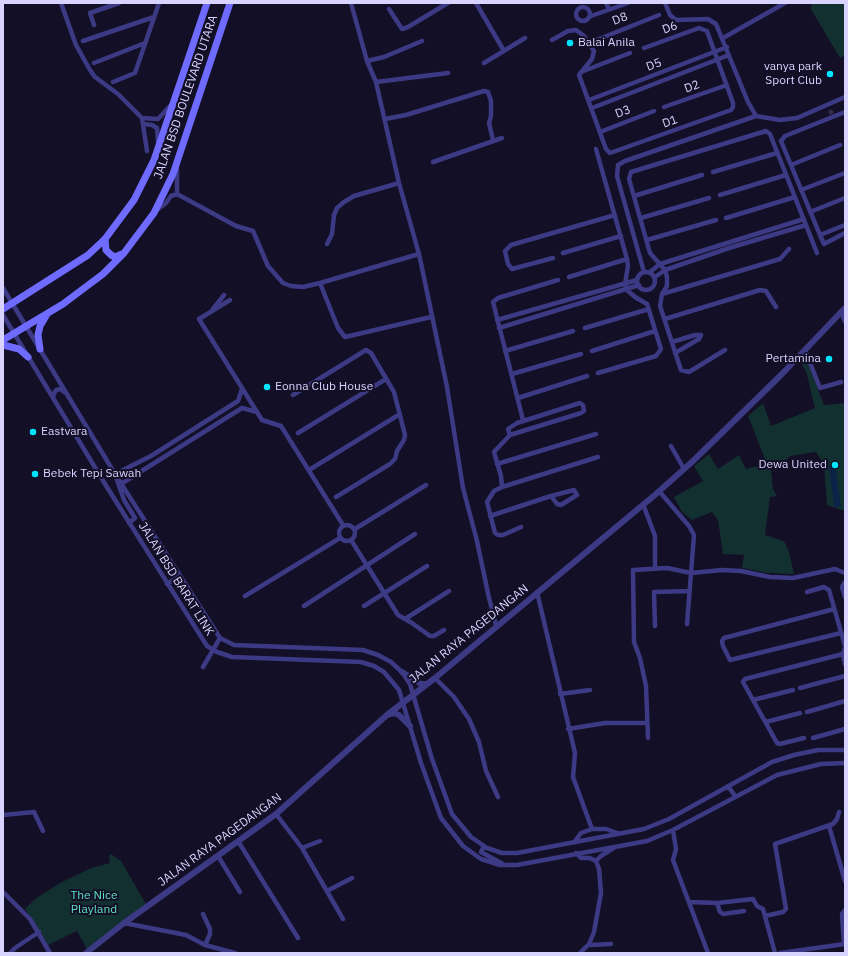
<!DOCTYPE html>
<style>
body{margin:0}
#map{position:relative;width:848px;height:956px;overflow:hidden;background:#130f26;font-family:"IBM Plex Sans",sans-serif}
canvas{display:block}
.frame{position:absolute;inset:0;border:4px solid #d9d4ff;pointer-events:none}
</style>
<div id="map">
<canvas width="848" height="956"></canvas>
<div class="frame"></div>
</div>
<script>
const ctx = document.querySelector('canvas').getContext('2d');
ctx.lineJoin = 'round';
function fill(path, color) {
  ctx.fillStyle = color;
  ctx.fill(path, 'evenodd');
}
function shape(rows) {
  const path = new Path2D();
  for (const r of rows) {
    if (r.length === 3) {
      path.moveTo(r[0] + r[2], r[1]);
      path.arc(r[0], r[1], r[2], 0, 2 * Math.PI);
      continue;
    }
    path.moveTo(r[0], r[1]);
    for (let i = 2; i < r.length; i += 2) path.lineTo(r[i], r[i + 1]);
  }
  return path;
}
function trace(path, color, width, dash) {
  ctx.strokeStyle = color;
  ctx.lineWidth = width;
  ctx.lineCap = dash ? 'butt' : 'round';
  ctx.setLineDash(dash || []);
  ctx.stroke(path);
}
function drawText(font, color, halo, rows, align = 'center') {
  ctx.font = font + ' "IBM Plex Sans",sans-serif';
  ctx.lineWidth = 4;
  ctx.setLineDash([]);
  ctx.textBaseline = 'middle';
  ctx.strokeStyle = halo;
  ctx.fillStyle = color;
  for (const [text, x, y, turn = 0] of rows) {
    ctx.save();
    ctx.translate(x, y);
    ctx.rotate((+turn || 0) * Math.PI / 180);
    ctx.textAlign = isNaN(turn) ? turn : align;
    if (halo) ctx.strokeText(text, 0, 0);
    ctx.fillText(text, 0, 0);
    ctx.restore();
  }
}
fill(shape([
 [813,3,845,3,845,55,840,58,811,9,811,5],
 [805,355,824,405,845,403,845,511,827,505,824,465,816,452,790,456,782,464,771,470,773,489,777,496,770,497,765,535,784,541,789,552,794,574,768,573,742,568,744,555,723,554,718,520,712,512,692,520,682,512,674,497,703,481,694,466,709,454,718,469,739,455,746,469,767,464,748,416,763,403,771,426,815,408,806,371,799,361],
 [111,854,121,861,146,904,87,949,77,931,48,945,25,909,35,899,60,883,91,868,110,863,109,856]
]), '#12302f');
fill(shape([
 [835,465,841,506,834,507,829,466]
]), '#0c2248');
trace(shape([
 [830,110,832,115]
]), '#312d47', 4.5, [4.5, 2]);
trace(shape([
 [61,3,76,45,90,70,95,77,118,94,142,118,147,151],
 [351,3,367,61,376,82,399,183,419,254,447,387,463,488,477,541,489,598,496,625],
 [476,3,504,51],
 [606,3,609,9],
 [665,3,670,15,676,20,708,19,716,24,748,102,756,116,780,120,797,118,845,97],
 [583,14,7],
 [389,9,402,29,408,27,448,3],
 [591,16,628,3],
 [94,25,90,13,119,3],
 [723,38,785,3],
 [552,40,568,31,576,30,584,36,594,51,592,59,579,75,606,149,610,153,731,110,733,107,733,103,707,31,699,28,644,48],
 [83,41,154,17],
 [589,43,659,15],
 [367,61,384,57,422,41],
 [94,63,145,43],
 [484,63,525,38],
 [581,72,630,53],
 [113,82,135,73,159,3],
 [376,82,448,73],
 [589,100,727,47],
 [664,107,727,85],
 [592,108,729,55],
 [845,112,785,136,781,141,820,235,845,225],
 [142,118,158,119,170,106],
 [385,119,406,115,484,91,488,92,491,101,491,116,489,123,493,140],
 [144,124,152,125,157,128,158,142],
 [600,132,654,111],
 [596,149,627,259,628,266,625,284,627,290,635,297,647,304,661,349,656,356,598,373],
 [433,162,502,138],
 [791,165,840,145],
 [713,172,777,153],
 [801,190,845,173],
 [177,194,236,226,253,231,268,266,283,283,291,286,303,287,320,283,419,254],
 [720,195,786,175],
 [634,196,702,175],
 [157,210,166,203,171,196,177,194,177,166],
 [810,212,845,198],
 [641,218,709,198],
 [726,218,795,197],
 [820,235,824,244,845,233],
 [647,240,716,220],
 [327,244,332,234,334,215,337,208,344,202,354,196,399,183],
 [563,253,621,236],
 [553,258,512,269,508,264,505,251,511,245,615,215],
 [644,272,617,176,618,165,625,161,756,116],
 [650,272,660,264,804,219],
 [646,281,9],
 [569,277,627,259],
 [655,277,665,270,729,248,806,225],
 [320,283,338,328,345,337,431,317],
 [3,288,115,474,220,638,234,645,363,650,378,655,391,662,402,672,410,684,432,759,452,814,471,837,487,848,502,853,517,853,644,829,669,819,772,762,794,755,818,750,845,750],
 [662,294,780,259,789,249],
 [230,300,199,319,262,420,281,426,343,525],
 [213,309,224,295],
 [841,312,845,322],
 [3,315,105,484,207,646,217,652,232,657,361,662,374,666,384,672,399,690,421,763,441,818,463,846,481,859,500,865,517,865,647,841,673,830,777,775,821,764,845,763],
 [665,319,760,290,766,291,776,307],
 [497,320,637,280],
 [499,328,639,285],
 [585,328,649,309],
 [672,342,695,335,701,335,699,339,675,353],
 [725,350,689,372,681,370,660,306,662,294,667,286,667,277,665,270,650,253,629,179,631,172,766,131,770,134,817,253],
 [805,350,820,388,841,382],
 [505,351,573,331],
 [592,351,655,331],
 [512,374,581,354],
 [293,395,366,350,371,353,394,392,405,435,404,440,397,451,395,459,390,464,336,497],
 [518,398,587,376],
 [54,400,53,396,56,390,61,389,64,392],
 [523,420,493,302,498,298,558,280],
 [298,433,386,379],
 [510,435,508,429,517,423,580,403,583,405,584,411,581,413,510,435,494,452,501,476,502,487,494,491,487,502,495,533,498,535,503,535,521,527],
 [671,446,684,469],
 [497,464,596,434],
 [309,470,400,414],
 [121,484,242,408,257,412],
 [502,487,598,457],
 [574,490,577,495,561,505,557,504,551,496,574,490],
 [659,491,689,526,694,535,687,624],
 [643,504,655,536,655,568],
 [490,516,551,496],
 [129,523,135,518,124,500,115,474,151,456,238,401,242,389],
 [347,533,8],
 [355,529,426,485],
 [351,540,398,615,412,623,430,636,434,636,444,630],
 [845,582,842,587,845,597],
 [167,584,179,576],
 [537,592,575,753,573,777,592,829],
 [807,592,824,587,829,590,845,646],
 [245,596,340,538],
 [304,606,415,534],
 [364,606,427,566],
 [834,609,724,638,722,641,723,646,730,660,841,633],
 [405,619,449,591],
 [655,626,654,592,690,591],
 [845,648,843,654,845,664],
 [203,667,220,638],
 [435,678,454,697,469,719,479,742,486,771,498,797],
 [800,688,845,676],
 [560,694,590,690],
 [753,700,793,690],
 [807,712,845,701],
 [766,722,800,713],
 [568,729,605,723,647,723],
 [648,738,646,686,640,658,634,642,633,570,667,568,691,573,722,570,741,571,770,577,793,578,835,569,845,573],
 [804,738,780,744,777,743,743,682,745,679,843,654],
 [813,738,845,729],
 [728,786,735,796],
 [276,814,302,848,343,919],
 [3,815,34,812,43,831],
 [829,826,845,881],
 [673,830,676,849,673,860,708,953],
 [238,841,298,938],
 [575,841,581,833,592,829,606,829,617,833],
 [302,848,320,841],
 [487,848,483,848,481,852,503,864],
 [576,853,581,858,590,858,596,861,601,856,615,847],
 [218,856,240,892],
 [327,891,352,878],
 [3,892,30,919,50,953],
 [689,902,717,903,720,912,723,914,744,911],
 [717,903,753,899,757,906,763,909,775,953],
 [203,914,210,929,210,934,205,945],
 [765,916,783,912,786,909,775,844,833,824,837,819,839,812],
 [124,923,186,935,205,945,235,953],
 [844,944,842,914,845,910],
 [589,945,611,944],
 [10,953,15,948,39,932],
 [580,953,589,944,594,932,601,893,599,869,596,861],
 [780,953,845,944]
]), '#3d3a85', 4.5);
trace(shape([
 [402,672,421,684,427,684],
 [387,715,394,713,399,715,410,726],
 [86,953,124,923,276,814,387,715,435,678,656,494,693,461,780,376,845,308]
]), '#3d3a85', 6);
trace(shape([
 [105,239,106,250,111,255,115,257,122,254],
 [3,309,88,255,105,239,134,200,154,160,207,3],
 [3,340,63,304,103,274,124,253,154,213,173,174,230,3],
 [3,345,19,349,28,357],
 [40,349,38,335,40,326,46,316]
]), '#6f6bff', 7);
for (const [x, y, r, color] of [
 [570,43,4,"#00e5ff"],
 [830,74,4,"#00e5ff"],
 [829,359,4,"#00e5ff"],
 [267,387,4,"#00e5ff"],
 [33,432,4,"#00e5ff"],
 [835,465,4,"#00e5ff"],
 [35,474,4,"#00e5ff"]
]) {
  const dot = new Path2D();
  dot.arc(x, y, r, 0, 2 * Math.PI);
  ctx.fillStyle = color;
  ctx.fill(dot);
  trace(dot, '#130f26', 1.5);
}
drawText('12px', '#d9d4ff', '#130f26', [
 ["D8",620,19,-21],
 ["D6",670,28,-20],
 ["D5",654,65,-21],
 ["D2",692,87,-20],
 ["JALAN BSD BOULEVARD UTARA",186,97,-71],
 ["D3",623,112,-21],
 ["D1",670,122,-20],
 ["JALAN BSD BARAT LINK",176,579,58],
 ["JALAN RAYA PAGEDANGAN",469,634,-39],
 ["JALAN RAYA PAGEDANGAN",220,840,-36]
]);
drawText('12px', '#d9d4ff', '#130f26', [
 ["Balai Anila",578,43],
 ["vanya park",822,67,"right"],
 ["Sport Club",822,81,"right"],
 ["Pertamina",821,359,"right"],
 ["Eonna Club House",275,387],
 ["Eastvara",41,432],
 ["Dewa United",827,465,"right"],
 ["Bebek Tepi Sawah",43,474]
], 'left');
drawText('12px', '#5fe0c0', '#130f26', [
 ["The Nice",94,896],
 ["Playland",94,910]
]);
</script>
